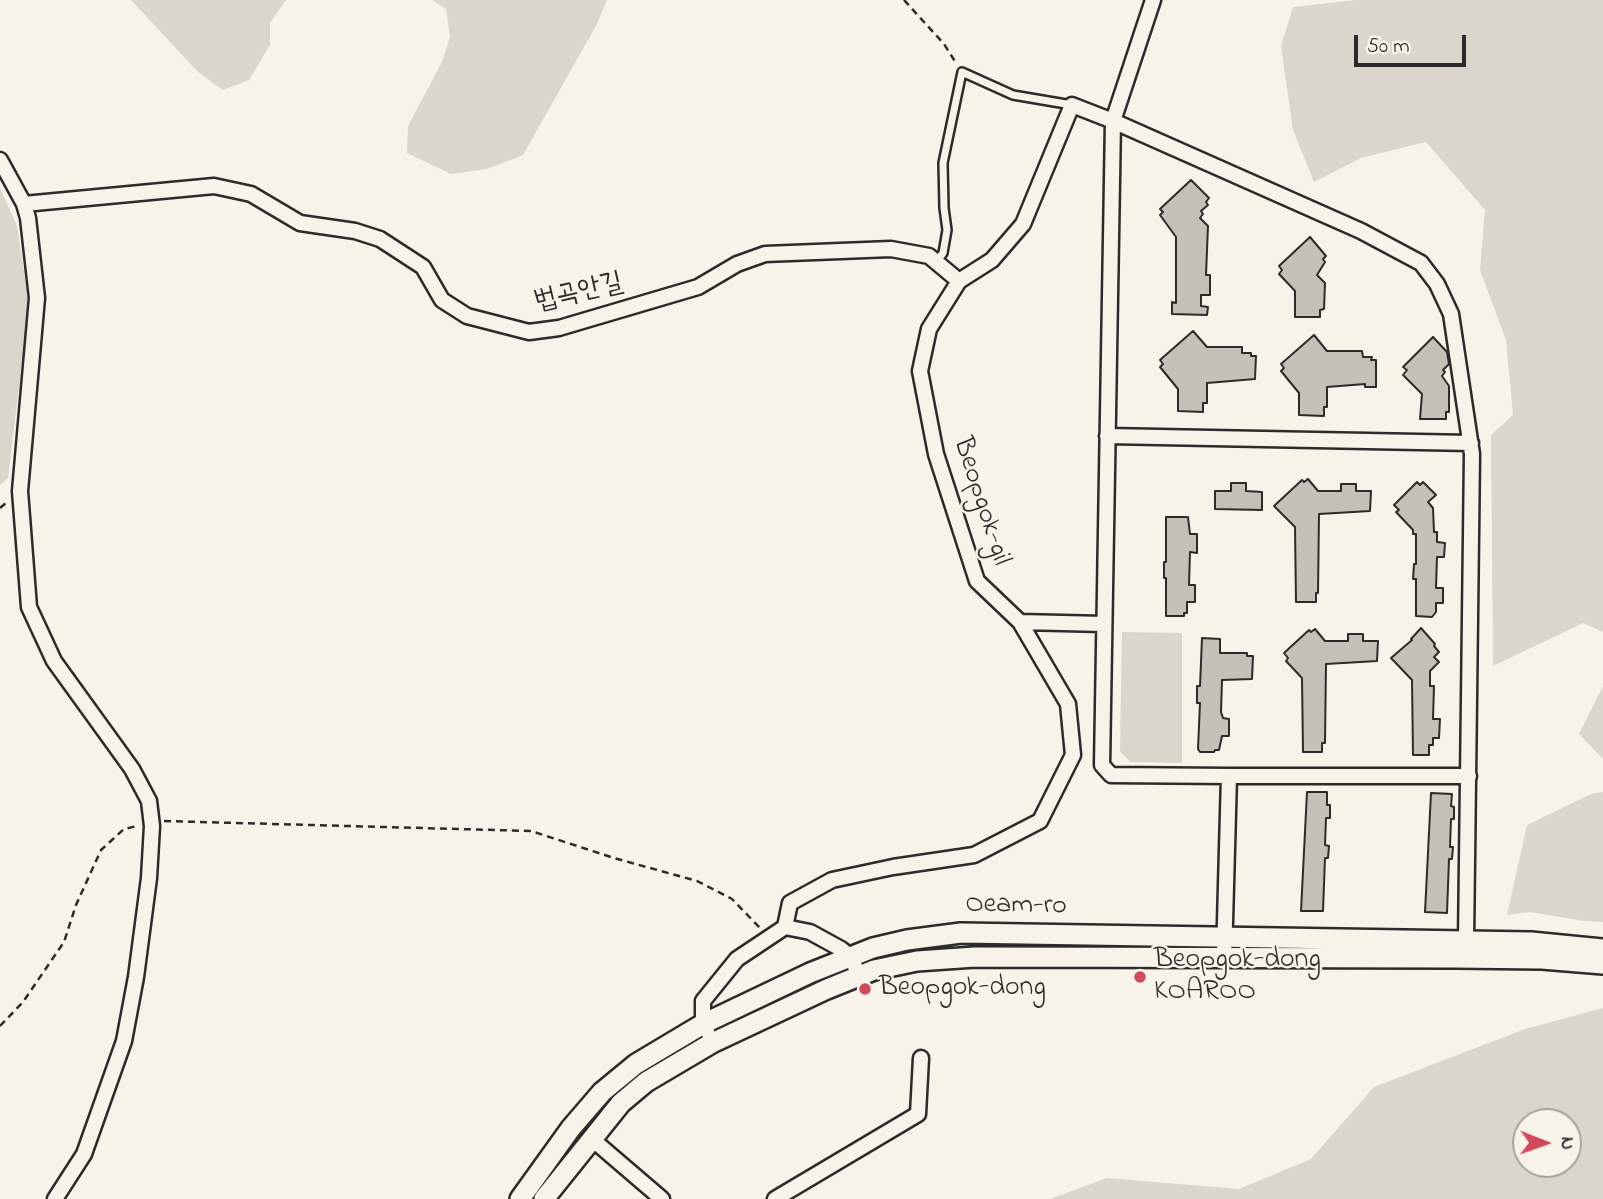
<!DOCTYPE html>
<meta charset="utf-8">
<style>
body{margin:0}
#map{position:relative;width:1603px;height:1199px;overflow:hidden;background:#f7f3e8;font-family:"Indie Flower",sans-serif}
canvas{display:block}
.north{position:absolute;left:1512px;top:1108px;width:70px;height:70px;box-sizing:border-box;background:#f7f3e8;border:2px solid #a5a39c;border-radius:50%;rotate:91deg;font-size:19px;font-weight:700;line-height:28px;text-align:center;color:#2b2b2b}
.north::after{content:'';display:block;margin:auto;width:24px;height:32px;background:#d1495b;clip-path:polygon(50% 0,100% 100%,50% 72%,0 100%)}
.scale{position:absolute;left:1354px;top:35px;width:112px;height:32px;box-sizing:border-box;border:4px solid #2b2b2b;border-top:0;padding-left:9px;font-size:21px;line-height:24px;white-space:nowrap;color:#2b2b2b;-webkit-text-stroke:5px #f7f3e8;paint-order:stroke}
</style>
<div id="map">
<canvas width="1603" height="1199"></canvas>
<div class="north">N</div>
<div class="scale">50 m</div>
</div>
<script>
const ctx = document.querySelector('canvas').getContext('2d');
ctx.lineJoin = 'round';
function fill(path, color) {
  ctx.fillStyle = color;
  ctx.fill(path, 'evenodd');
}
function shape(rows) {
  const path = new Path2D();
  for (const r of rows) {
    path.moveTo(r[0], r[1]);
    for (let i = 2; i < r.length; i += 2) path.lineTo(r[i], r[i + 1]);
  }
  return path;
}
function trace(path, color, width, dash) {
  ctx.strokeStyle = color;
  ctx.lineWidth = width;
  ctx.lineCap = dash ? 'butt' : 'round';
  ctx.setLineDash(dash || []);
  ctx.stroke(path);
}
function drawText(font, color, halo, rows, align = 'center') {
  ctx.font = font + ' "Indie Flower","Poor Story",sans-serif';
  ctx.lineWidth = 5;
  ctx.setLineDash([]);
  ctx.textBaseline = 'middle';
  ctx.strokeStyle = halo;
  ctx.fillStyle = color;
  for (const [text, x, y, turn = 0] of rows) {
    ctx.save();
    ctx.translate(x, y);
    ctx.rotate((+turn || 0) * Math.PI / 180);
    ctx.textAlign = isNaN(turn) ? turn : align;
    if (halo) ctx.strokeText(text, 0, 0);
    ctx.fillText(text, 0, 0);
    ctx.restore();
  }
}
fill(shape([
 [131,0,286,0,270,23,270,45,249,80,223,90,198,72],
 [432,0,607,0,597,24,523,155,487,169,451,174,407,153,408,126,442,62,450,37,446,9],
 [1356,0,1603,0,1603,632,1583,623,1493,666,1491,435,1513,415,1506,340,1480,270,1485,210,1426,142,1361,158,1314,182,1293,130,1281,46,1293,7],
 [0,188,17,226,29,304,8,478,0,485],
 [1122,632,1182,633,1182,763,1130,762,1120,751],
 [1603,686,1603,759,1579,734],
 [1603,792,1603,922,1584,921,1530,912,1507,915,1527,825,1591,794],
 [1603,1008,1603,1199,1050,1199,1107,1178,1239,1189,1311,1159,1374,1087,1525,1029],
 [1526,1122,1568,1122,1568,1164,1526,1164]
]), '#dad6cc');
const building = shape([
 [1191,180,1209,198,1206,202,1208,205,1201,211,1203,214,1200,218,1208,226,1206,275,1210,275,1210,295,1201,295,1201,306,1208,307,1207,315,1172,314,1172,302,1176,303,1176,237,1160,215,1163,212,1160,209,1191,180],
 [1310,237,1326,256,1323,259,1325,262,1317,275,1325,283,1324,309,1320,310,1320,317,1295,317,1295,291,1279,274,1282,270,1279,266,1310,237],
 [1193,331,1207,347,1242,347,1242,353,1251,353,1251,356,1256,356,1255,379,1207,383,1207,403,1203,403,1203,412,1178,411,1178,389,1160,367,1163,364,1160,360,1193,331],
 [1314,335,1327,351,1362,351,1363,357,1372,357,1371,360,1376,360,1376,387,1365,387,1365,384,1327,387,1327,407,1324,407,1324,416,1299,415,1299,393,1281,371,1284,368,1281,364,1314,335],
 [1433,337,1447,352,1449,364,1443,370,1445,372,1442,376,1449,386,1449,412,1446,412,1446,419,1420,419,1422,394,1403,375,1407,370,1403,367,1433,337],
 [1308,479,1318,491,1341,491,1341,484,1356,484,1356,491,1371,491,1370,511,1319,514,1318,593,1316,593,1316,602,1296,602,1295,527,1274,506,1302,480,1304,482,1308,479],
 [1417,482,1420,485,1423,482,1436,495,1428,502,1433,508,1434,532,1437,532,1437,542,1445,543,1444,557,1437,557,1436,588,1443,588,1443,603,1436,603,1436,612,1432,617,1416,616,1416,579,1413,579,1414,564,1416,564,1416,534,1413,534,1413,530,1396,512,1399,510,1394,505,1417,482],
 [1231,483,1246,483,1246,491,1262,492,1262,510,1215,509,1215,491,1231,491,1231,483],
 [1166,517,1188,517,1190,534,1197,534,1197,553,1190,552,1189,585,1195,585,1195,602,1187,602,1187,613,1184,613,1184,616,1166,616,1166,578,1164,578,1164,562,1166,562,1166,517],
 [1421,628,1435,644,1434,646,1439,652,1434,657,1439,662,1430,671,1430,686,1434,686,1433,719,1440,719,1439,738,1433,738,1433,745,1429,745,1429,755,1413,755,1412,680,1391,658,1412,640,1411,639,1421,628],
 [1315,629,1325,641,1348,641,1348,634,1363,634,1363,641,1378,641,1377,661,1326,664,1325,743,1322,743,1322,752,1303,752,1302,678,1286,661,1288,658,1284,653,1309,630,1311,632,1315,629],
 [1202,638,1220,639,1220,653,1247,653,1247,656,1253,656,1252,679,1222,680,1221,712,1223,718,1229,719,1229,736,1222,736,1219,750,1215,750,1214,752,1200,752,1198,749,1200,703,1197,703,1197,686,1200,686,1202,638],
 [1307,792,1327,792,1327,805,1330,805,1330,818,1326,818,1325,845,1329,846,1328,858,1325,858,1323,911,1301,911,1307,792],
 [1431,793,1452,794,1451,806,1454,807,1454,819,1451,819,1450,847,1453,847,1452,859,1449,859,1447,913,1425,912,1431,793]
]);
fill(building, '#c4c1b9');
trace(building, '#2b2b2b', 2);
const lane = shape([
 [936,262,943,253,947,230,944,208,943,163,962,72,1013,95,1072,105]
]);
const street = shape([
 [0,160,24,204,28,218,37,298,20,491,29,607,54,661,132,769,149,801,152,826,149,878,136,977,124,1041,84,1154,55,1199],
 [24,204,214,186,251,194,300,223,355,231,380,239,423,267,442,300,467,316,529,332,559,328,698,287,737,264,765,254,891,249,929,256,959,281],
 [1107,436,1471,443],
 [1104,624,1020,622,977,581,936,454,920,371,929,329,959,281,992,260,1023,224,1072,105,1113,121,1153,0],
 [1229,776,1469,776],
 [785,927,810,932,841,949,851,957,859,976],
 [1224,958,1229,776,1111,775,1102,765,1113,121,1361,231,1421,263,1437,284,1451,314,1472,454,1466,942],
 [707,1031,703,1024,703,1001,737,959,785,927,790,903,832,880,893,867,974,855,1040,821,1073,755,1068,704,1020,622],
 [592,1139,662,1199],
 [775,1199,918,1114,921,1058]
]);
const secondary = shape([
 [520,1199,571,1128,602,1092,636,1064,703,1024,810,973,873,948,907,940,961,933,1531,942,1603,949],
 [544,1199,621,1103,646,1082,712,1043,827,989,874,970,917,961,975,957,1456,958,1542,959,1603,964]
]);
trace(lane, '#2b2b2b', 12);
trace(street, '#2b2b2b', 19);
trace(secondary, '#2b2b2b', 24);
trace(shape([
 [904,0,944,44,956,63],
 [0,508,6,503],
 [164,821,531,831,614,858,697,881,732,899,760,928],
 [0,1026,23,1002,64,942,76,905,101,850,124,829,137,826]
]), '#2b2b2b', 2.5, [7, 5]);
trace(lane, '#f7f3e8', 7);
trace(street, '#f7f3e8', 14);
trace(secondary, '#f7f3e8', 19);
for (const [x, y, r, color] of [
 [1140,977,7,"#d1495b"],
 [865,989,7,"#d1495b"]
]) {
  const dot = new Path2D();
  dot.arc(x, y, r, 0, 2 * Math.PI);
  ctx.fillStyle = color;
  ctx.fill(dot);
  trace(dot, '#f7f3e8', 2.5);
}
drawText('28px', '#2b2b2b', '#f7f3e8', [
 ["법곡안길",579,294,-13],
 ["Beopgok-gil",980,502,72],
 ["Oeam-ro",1016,907,1]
]);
drawText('28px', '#2b2b2b', '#f7f3e8', [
 ["Beopgok-dong",1154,961],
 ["KOAROO",1154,993],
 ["Beopgok-dong",879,989]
], 'left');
</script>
